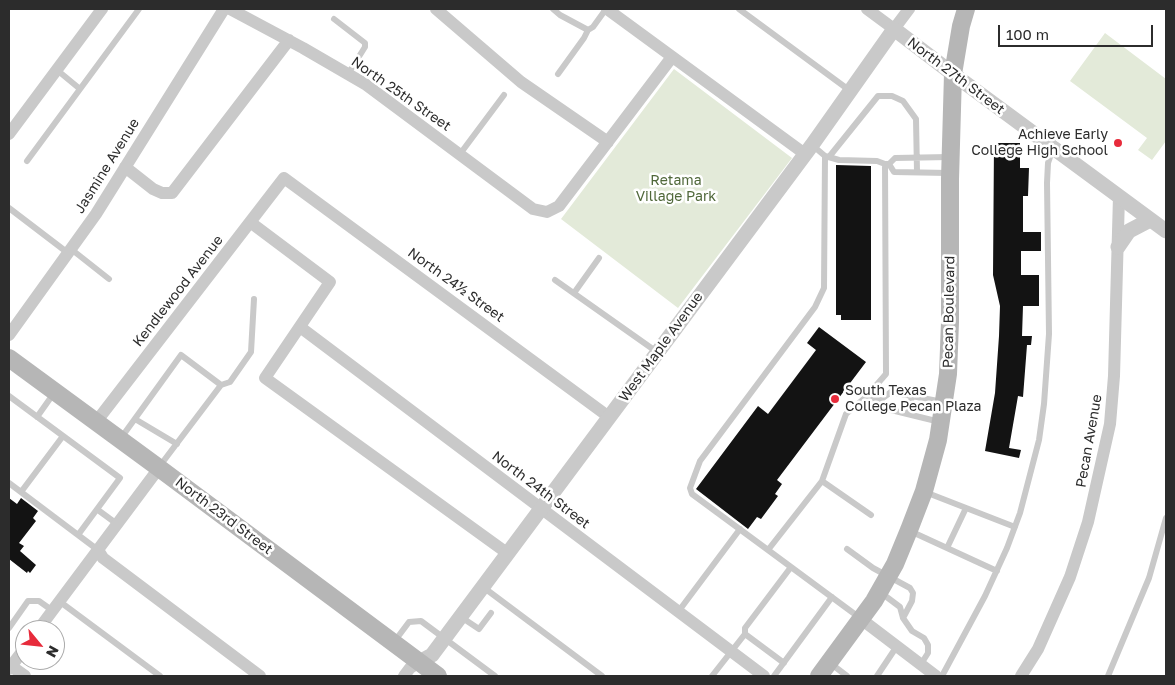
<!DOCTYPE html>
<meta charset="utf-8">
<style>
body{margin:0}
#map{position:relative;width:1175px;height:685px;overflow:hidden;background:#fff;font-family:"Golos Text",sans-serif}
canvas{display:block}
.frame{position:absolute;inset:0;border:10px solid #2c2c2c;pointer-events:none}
.north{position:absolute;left:15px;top:620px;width:50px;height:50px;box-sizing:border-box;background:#fff;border:1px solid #ababab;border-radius:50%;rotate:118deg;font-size:14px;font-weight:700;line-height:20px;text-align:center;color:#2c2c2c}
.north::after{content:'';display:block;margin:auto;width:18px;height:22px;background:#e72b3b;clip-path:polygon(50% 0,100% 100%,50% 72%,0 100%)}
.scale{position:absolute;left:998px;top:25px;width:155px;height:22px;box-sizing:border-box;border:2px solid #2c2c2c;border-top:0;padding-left:6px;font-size:15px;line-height:18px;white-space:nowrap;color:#2c2c2c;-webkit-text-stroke:4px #fff;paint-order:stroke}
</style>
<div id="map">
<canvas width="1175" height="685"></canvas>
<div class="frame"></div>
<div class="north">N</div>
<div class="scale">100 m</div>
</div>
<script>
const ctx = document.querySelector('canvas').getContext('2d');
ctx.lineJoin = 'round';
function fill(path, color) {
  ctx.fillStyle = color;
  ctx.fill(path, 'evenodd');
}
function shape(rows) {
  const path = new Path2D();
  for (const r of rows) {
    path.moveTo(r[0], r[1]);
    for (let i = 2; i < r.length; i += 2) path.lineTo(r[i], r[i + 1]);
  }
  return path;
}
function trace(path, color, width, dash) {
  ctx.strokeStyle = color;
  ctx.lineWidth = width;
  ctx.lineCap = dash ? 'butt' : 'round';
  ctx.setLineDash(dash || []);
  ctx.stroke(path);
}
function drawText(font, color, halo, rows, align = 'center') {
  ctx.font = font + ' "Golos Text",sans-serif';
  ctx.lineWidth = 5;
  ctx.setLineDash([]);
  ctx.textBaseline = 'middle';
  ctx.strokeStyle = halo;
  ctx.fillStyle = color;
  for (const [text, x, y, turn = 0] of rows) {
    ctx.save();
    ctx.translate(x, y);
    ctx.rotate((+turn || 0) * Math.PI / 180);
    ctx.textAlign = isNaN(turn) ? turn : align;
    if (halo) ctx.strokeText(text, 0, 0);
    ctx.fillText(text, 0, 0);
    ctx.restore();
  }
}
fill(shape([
 [1105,33,1166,79,1166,141,1152,160,1138,150,1147,138,1070,81],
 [674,69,792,158,678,308,561,219]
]), '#e3ead9');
fill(shape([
 [994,143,1020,143,1020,168,1029,168,1028,196,1023,196,1023,232,1041,232,1041,251,1021,251,1021,275,1039,275,1039,306,1023,306,1022,336,1032,336,1031,345,1027,345,1023,397,1018,396,1009,448,1021,450,1019,458,985,451,995,393,999,336,1000,306,993,275],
 [836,165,871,166,871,320,841,320,841,315,836,315],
 [819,327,866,362,777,480,782,484,775,494,778,496,761,519,757,517,748,529,696,489,758,406,768,414,816,350,807,343],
 [9,498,17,504,21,498,38,511,33,518,36,521,19,543,24,546,20,551,36,565,30,573,28,571,27,573,9,559]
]), '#131313');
trace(shape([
 [553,9,560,15,588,30,593,27,606,9],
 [739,9,849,90],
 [334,19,365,43,365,47,348,74],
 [57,70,80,89],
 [558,74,584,38,588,30],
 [812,145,825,156,839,160,877,161,885,164,889,164,895,158,949,157],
 [460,154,504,95],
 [829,157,878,96,892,96,903,101,916,119,917,172],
 [27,161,139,9],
 [889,164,894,172,948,173],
 [9,208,68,253],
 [71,249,109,279],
 [555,280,657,352],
 [574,293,599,258],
 [221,385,230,382,251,352,254,299],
 [9,396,120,478,78,535],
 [866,397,880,400,887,409,940,422],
 [880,400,891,392,943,402],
 [908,414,912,396],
 [37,417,54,393],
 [135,419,177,444],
 [121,438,181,355,221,385,159,467],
 [822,481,871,515],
 [9,483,98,550],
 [21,492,63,436],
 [925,492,1015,527],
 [98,510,117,524],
 [910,531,997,571],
 [947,548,966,508],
 [847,549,873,568,910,588,913,593,912,601,903,618],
 [768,550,692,494,690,488,700,461,815,307,824,288,825,156],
 [483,587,602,676],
 [880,592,900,607,903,618,912,631,924,638,928,645,928,653,921,664],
 [59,601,160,676],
 [678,612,740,529],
 [461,617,479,629,491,613],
 [860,618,768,550,822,481,846,414,866,397,886,374,885,164],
 [9,628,28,601,39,601,53,611],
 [745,634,784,663],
 [394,642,409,622,421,621,495,676],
 [830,663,847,676],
 [712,676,745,634,745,628,791,567],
 [774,676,832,597],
 [877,676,897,646],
 [942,676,985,596,1007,548,1020,513,1039,440,1044,404,1049,334,1047,183,1048,163,1053,148],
 [1108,676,1149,578,1166,518]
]), '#c9c9c9', 6);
trace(shape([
 [230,9,303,48,365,84,533,209,547,212,559,206,672,57],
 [436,9,521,82,608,142],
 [607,9,805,154],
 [867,9,894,29,909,9],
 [9,134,102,9],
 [125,167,153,189,162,193,172,193,289,40],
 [250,222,330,282,265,378,507,553],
 [300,327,764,676],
 [9,335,96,214,224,9],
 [96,422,284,178,609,417],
 [98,550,103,558,260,676],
 [861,619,936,676],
 [38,630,159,468],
 [11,666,25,676],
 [9,669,25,648],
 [404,676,410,668,419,662],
 [1021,676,1038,649,1070,577,1088,522,1110,424,1114,376,1119,196]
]), '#c9c9c9', 12);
trace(shape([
 [1118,247,1129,231,1150,220],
 [419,662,432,655,812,145,894,29,953,74,1166,231]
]), '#c9c9c9', 15);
trace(shape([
 [9,358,159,468,438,676],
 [819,676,874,601,895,564,909,530,924,491,938,440,948,374,950,322,950,179,953,74,961,26,966,9]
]), '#b6b6b6', 18);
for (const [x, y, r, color] of [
 [1118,143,5,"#e72b3b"],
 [835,399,5,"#e72b3b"]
]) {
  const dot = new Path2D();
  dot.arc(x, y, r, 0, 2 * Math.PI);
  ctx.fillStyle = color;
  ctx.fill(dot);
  trace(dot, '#fff', 2);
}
drawText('14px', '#2c2c2c', '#fff', [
 ["North 27th Street",956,76,37],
 ["North 25th Street",401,94,35],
 ["Jasmine Avenue",107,166,-58],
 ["North 24½ Street",456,285,36],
 ["Kendlewood Avenue",178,291,-52],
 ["Pecan Boulevard",949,312,-89],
 ["West Maple Avenue",661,347,-54],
 ["Pecan Avenue",1089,441,-80],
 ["North 24th Street",541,490,37],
 ["North 23rd Street",224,516,37]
]);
drawText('14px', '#2c2c2c', '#fff', [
 ["Achieve Early",1108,135],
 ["College High School",1108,151],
 ["South Texas",845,391,"left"],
 ["College Pecan Plaza",845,407,"left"]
], 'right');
drawText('14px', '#50683a', '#fff', [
 ["Retama",676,181],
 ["Village Park",676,197]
]);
</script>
